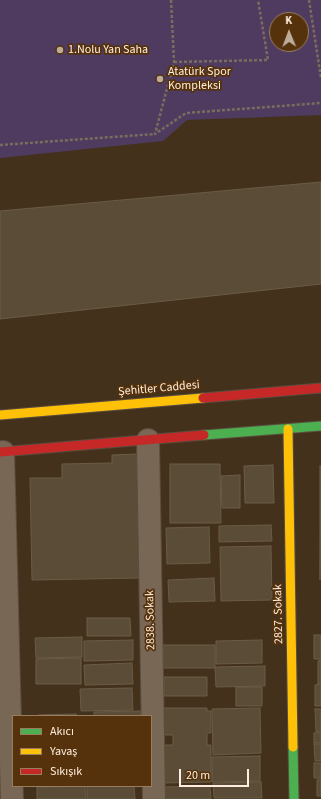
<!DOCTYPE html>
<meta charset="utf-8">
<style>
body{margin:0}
#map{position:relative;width:321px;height:799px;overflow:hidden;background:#44311c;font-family:"Source Sans 3",sans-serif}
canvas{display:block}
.legend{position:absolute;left:12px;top:715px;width:140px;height:72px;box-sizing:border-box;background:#55320b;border:1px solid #997d60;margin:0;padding:5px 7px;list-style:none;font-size:12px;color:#ffeedf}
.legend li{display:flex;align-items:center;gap:8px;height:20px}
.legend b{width:20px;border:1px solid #997d60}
.north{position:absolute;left:269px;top:12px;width:40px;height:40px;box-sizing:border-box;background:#55320b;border:1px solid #997d60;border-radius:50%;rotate:359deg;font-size:11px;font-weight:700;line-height:16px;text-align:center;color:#ffeedf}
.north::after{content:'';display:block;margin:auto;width:14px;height:18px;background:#beac9b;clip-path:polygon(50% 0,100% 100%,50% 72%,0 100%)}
.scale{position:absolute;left:179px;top:769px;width:70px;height:18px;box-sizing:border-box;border:2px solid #ffeedf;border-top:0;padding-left:5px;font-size:12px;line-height:14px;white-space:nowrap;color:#ffeedf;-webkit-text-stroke:3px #55320b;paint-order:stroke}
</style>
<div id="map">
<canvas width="321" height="799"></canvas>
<ul class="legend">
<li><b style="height:5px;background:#4caf50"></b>Akıcı</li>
<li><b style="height:5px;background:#ffc107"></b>Yavaş</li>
<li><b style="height:5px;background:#c62828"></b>Sıkışık</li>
</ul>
<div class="north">K</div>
<div class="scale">20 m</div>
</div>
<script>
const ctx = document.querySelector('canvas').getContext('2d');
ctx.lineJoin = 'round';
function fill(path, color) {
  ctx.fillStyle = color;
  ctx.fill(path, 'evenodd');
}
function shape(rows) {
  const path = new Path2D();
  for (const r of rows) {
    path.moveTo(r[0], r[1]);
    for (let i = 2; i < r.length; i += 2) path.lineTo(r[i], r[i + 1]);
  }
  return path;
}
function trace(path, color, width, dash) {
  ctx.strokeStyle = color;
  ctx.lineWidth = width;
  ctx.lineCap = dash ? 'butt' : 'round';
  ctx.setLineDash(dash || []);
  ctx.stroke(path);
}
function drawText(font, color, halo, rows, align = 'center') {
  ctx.font = font + ' "Source Sans 3",sans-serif';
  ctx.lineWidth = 3.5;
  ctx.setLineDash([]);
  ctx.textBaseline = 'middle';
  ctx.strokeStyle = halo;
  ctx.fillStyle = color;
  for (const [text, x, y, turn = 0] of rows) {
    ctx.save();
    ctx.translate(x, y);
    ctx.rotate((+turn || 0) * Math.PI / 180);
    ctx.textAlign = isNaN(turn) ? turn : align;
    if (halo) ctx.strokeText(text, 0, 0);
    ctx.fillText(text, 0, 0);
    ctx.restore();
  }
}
fill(shape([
 [0,0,321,0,321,115,187,120,163,141,0,158],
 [277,20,301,20,301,44,277,44]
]), '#4e3b5f');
const building = shape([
 [321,182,321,284,0,319,0,211,321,182],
 [137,454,139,578,32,580,30,478,62,478,62,464,112,463,112,455,137,454],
 [170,464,220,464,221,523,170,523,170,464],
 [273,465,274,503,245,503,244,466,273,465],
 [320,466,321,466,320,580,320,466],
 [240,475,240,508,222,508,221,476,240,475],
 [271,525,272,541,219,542,219,526,271,525],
 [209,527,210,563,167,564,166,528,209,527],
 [271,546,272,600,221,601,220,547,271,546],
 [214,578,215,601,169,602,168,580,214,578],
 [87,618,130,618,131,636,87,636,87,618],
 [314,635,321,635,321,659,314,659,314,635],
 [82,637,82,657,36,658,35,638,82,637],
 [133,640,133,660,84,661,84,641,133,640],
 [262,640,262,663,216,664,216,641,262,640],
 [163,645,215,645,215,668,163,668,163,645],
 [81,658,81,684,36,684,36,659,81,658],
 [321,660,321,684,318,684,318,661,321,660],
 [132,663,133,684,85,685,84,665,132,663],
 [265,666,265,686,216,687,215,667,265,666],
 [164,677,207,677,207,696,164,696,164,677],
 [321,684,321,706,315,706,315,685,321,684],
 [236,687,262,687,262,706,236,706,236,687],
 [132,688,133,710,81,711,80,689,132,688],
 [162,708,207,708,207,711,211,711,211,733,207,733,207,745,211,745,211,782,165,783,164,745,173,745,173,735,162,735,162,708],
 [260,708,261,753,213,755,212,709,260,708],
 [315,709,321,709,321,732,316,732,315,709],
 [140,711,141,716,94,716,94,712,140,711],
 [76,714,76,716,38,716,38,715,76,714],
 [314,733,321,733,321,743,314,743,314,733],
 [314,744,321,744,321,761,315,761,314,744],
 [260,756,260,781,212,782,212,757,260,756],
 [314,763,321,763,321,778,314,778,314,763],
 [321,779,321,796,317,796,317,780,321,779],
 [261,782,262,798,214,798,213,783,261,782],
 [85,786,86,799,37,799,37,787,85,786],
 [87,786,134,786,135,799,87,799,87,786],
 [210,786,211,799,163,799,163,787,210,786]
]);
fill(building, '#5a4c37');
trace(building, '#6a5c46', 1);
const street = shape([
 [148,440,154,799],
 [3,452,12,799]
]);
const fast = shape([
 [204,435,321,426],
 [293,747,294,799]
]);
const slow = shape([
 [0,415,203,398],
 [288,429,293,747]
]);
const jam = shape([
 [203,398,321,388],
 [0,452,204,435]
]);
trace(street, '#5b4d3f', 24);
trace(fast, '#5b4d3f', 11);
trace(slow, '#5b4d3f', 11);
trace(jam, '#5b4d3f', 11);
trace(shape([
 [171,0,174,62,155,134,186,113,321,103],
 [309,0,321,78],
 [174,62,268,60,258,0],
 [0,145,155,134]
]), '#7b6c5d', 2.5, [3, 2]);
trace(street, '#796756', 22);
trace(fast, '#4caf50', 9);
trace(slow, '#ffc107', 9);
trace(jam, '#c62828', 9);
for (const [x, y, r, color] of [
 [60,50,4,"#beac9b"],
 [160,79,4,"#beac9b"]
]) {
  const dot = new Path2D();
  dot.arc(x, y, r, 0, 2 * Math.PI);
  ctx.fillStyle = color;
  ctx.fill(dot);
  trace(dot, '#55320b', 1.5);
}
drawText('12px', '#ffeedf', '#55320b', [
 ["1.Nolu Yan Saha",68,50],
 ["Atatürk Spor",168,72],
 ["Kompleksi",168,86]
], 'left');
drawText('12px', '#ffeedf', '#55320b', [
 ["Şehitler Caddesi",159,389,-5],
 ["2827. Sokak",279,614,-91],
 ["2838. Sokak",151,620,-91]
]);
</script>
